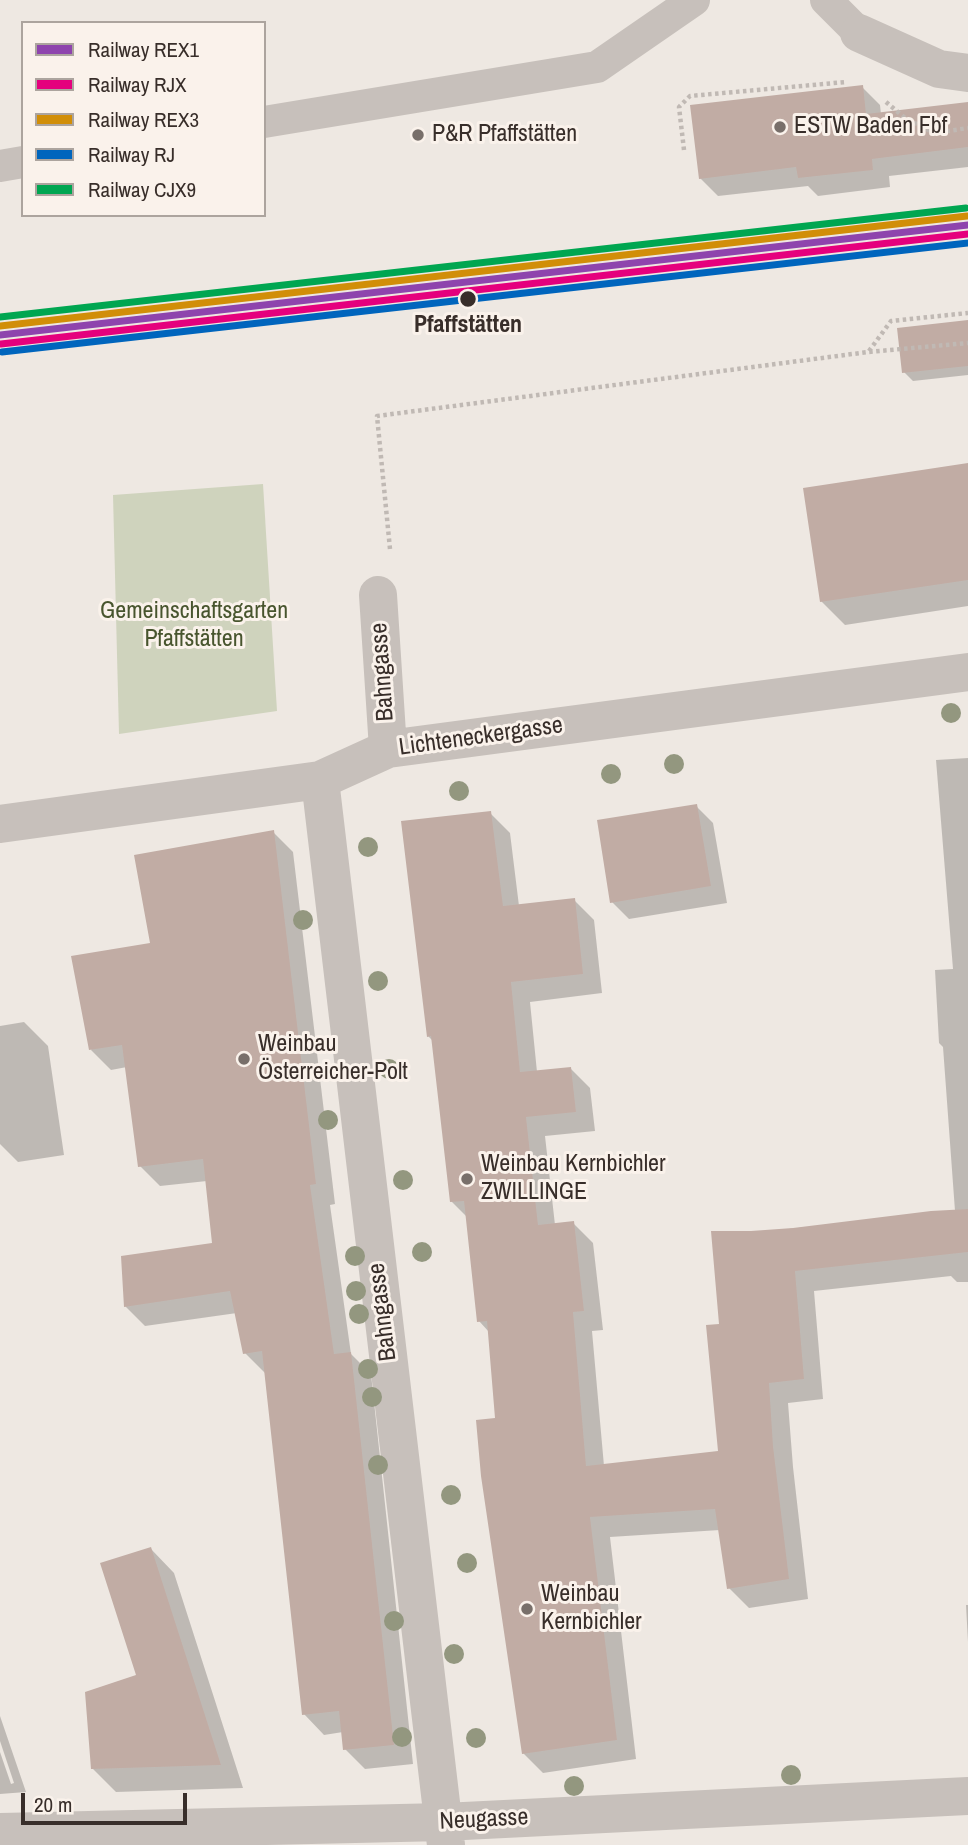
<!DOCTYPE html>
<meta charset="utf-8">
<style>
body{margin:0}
#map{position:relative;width:968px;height:1845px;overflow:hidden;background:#eee8e2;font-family:"Archivo Narrow",sans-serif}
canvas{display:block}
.legend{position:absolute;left:21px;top:21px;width:245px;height:196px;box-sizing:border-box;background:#faf2eb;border:2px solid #aca49e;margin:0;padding:9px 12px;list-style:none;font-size:21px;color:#382e2a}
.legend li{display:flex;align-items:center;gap:14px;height:35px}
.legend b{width:35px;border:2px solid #aca49e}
.scale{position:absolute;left:21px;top:1793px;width:166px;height:32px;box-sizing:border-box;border:4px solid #382e2a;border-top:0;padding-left:9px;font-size:21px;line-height:24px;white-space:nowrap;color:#382e2a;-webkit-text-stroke:5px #faf2eb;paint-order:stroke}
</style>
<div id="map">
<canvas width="968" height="1845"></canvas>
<ul class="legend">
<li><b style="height:9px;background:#8e44ad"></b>Railway REX1</li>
<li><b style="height:9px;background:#e5007d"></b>Railway RJX</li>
<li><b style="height:9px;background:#d18e08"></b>Railway REX3</li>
<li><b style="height:9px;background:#0065bd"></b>Railway RJ</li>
<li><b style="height:9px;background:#00a651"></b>Railway CJX9</li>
</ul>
<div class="scale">20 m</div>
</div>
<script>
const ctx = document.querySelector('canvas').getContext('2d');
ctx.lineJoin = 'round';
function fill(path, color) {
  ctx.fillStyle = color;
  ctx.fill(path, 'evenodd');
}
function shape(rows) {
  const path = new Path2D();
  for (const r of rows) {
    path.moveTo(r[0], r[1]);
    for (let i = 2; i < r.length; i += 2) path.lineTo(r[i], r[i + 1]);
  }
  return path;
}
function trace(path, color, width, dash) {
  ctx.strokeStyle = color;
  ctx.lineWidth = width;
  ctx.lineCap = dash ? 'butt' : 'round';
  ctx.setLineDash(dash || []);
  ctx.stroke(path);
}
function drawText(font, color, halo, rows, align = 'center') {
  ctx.font = font + ' "Archivo Narrow",sans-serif';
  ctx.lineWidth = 6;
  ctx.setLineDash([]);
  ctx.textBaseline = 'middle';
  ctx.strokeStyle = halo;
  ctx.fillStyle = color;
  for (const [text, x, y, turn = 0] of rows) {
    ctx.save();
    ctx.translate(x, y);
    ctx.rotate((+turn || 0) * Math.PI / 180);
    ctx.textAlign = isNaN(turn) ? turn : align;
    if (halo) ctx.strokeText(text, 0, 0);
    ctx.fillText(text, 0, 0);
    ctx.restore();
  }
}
fill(shape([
 [263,484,277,711,119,734,113,495]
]), '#cfd3bd');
fill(shape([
 [862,87,880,105,881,114,968,104,968,167,889,176,890,187,818,196,808,186,718,196,700,178],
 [968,322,968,375,913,381,904,372],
 [968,465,968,606,845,625,821,601],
 [968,758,968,1282,957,1282,951,1276,814,1291,823,1399,788,1403,793,1467,808,1599,749,1608,729,1588,720,1530,610,1537,636,1759,543,1773,523,1753,489,1332,479,1321,467,1217,451,1201,433,1041,428,1036,490,813,510,833,519,906,574,900,594,920,602,993,530,1002,537,1072,570,1068,590,1088,595,1131,545,1136,555,1225,573,1223,593,1243,603,1330,592,1331,604,1466,720,1452,721,1326,751,1233,955,1211,943,1047,939,1043,935,970,953,969,936,760],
 [696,806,713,823,727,903,629,919,612,902],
 [273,832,293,852,335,1204,330,1205,351,1354,371,1374,413,1764,365,1769,345,1749,343,1732,324,1735,304,1714,265,1373,245,1353,237,1313,145,1326,125,1306,214,1245,207,1181,160,1186,140,1166,127,1067,111,1070,91,1050,152,944],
 [24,1022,48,1046,64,1155,18,1162,0,1144,0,1026],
 [151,1549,174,1573,243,1788,116,1792,92,1768,138,1676],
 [966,1605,968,1605,968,1642],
 [0,1716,26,1792,0,1794,0,1752,11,1784,14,1783,0,1741]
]), '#0003');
fill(shape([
 [863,85,866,114,968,102,968,147,872,159,873,170,798,178,796,167,699,179,690,105],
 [968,320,968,366,902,373,897,328],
 [968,463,968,580,820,602,803,488],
 [697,804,711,886,610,903,597,820],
 [491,811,503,906,575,898,583,974,511,982,520,1072,571,1067,576,1112,526,1117,538,1225,574,1221,584,1311,573,1312,586,1466,718,1451,706,1325,719,1324,711,1231,751,1231,793,1228,931,1211,968,1209,968,1252,795,1271,804,1379,769,1383,773,1446,789,1579,727,1589,715,1509,590,1517,617,1740,522,1754,481,1476,476,1420,495,1418,487,1321,477,1322,464,1201,450,1202,431,1036,427,1037,401,821],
 [274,830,316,1184,310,1185,334,1354,351,1352,394,1745,343,1750,339,1711,302,1715,262,1351,243,1354,230,1291,124,1307,121,1256,212,1243,203,1159,138,1167,122,1045,89,1050,71,956,150,943,134,855],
 [151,1547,221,1765,91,1769,85,1692,136,1675,100,1563]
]), '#c1aca4');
trace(shape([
 [886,102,905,118,934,133,968,128],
 [684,150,679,107,690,96,846,82],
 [869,351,891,321,968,313],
 [390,549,377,416,868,352,968,343]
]), '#c0b9b4', 4.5, [3.5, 3.5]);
trace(shape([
 [826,0,859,33],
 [264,122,597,67,694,0],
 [0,166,23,162]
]), '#c7c0bb', 32);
trace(shape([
 [859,33,939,69,968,73],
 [378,595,388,749],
 [320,780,446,1845],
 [0,824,320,780,388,749,968,672],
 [0,1832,444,1822,968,1796]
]), '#c7c0bb', 38);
trace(shape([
 [0,335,968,225]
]), '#8e44ad', 7);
trace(shape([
 [1,344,968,234]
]), '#e5007d', 7);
trace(shape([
 [0,326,967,216]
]), '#d18e08', 7);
trace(shape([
 [2,352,968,243]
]), '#0065bd', 7);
trace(shape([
 [0,317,966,208]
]), '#00a651', 7);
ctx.fillStyle = '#93977f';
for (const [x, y] of [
 [951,713],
 [674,764],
 [611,774],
 [459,791],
 [368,847],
 [303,920],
 [378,981],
 [389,1069],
 [328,1120],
 [403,1180],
 [422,1252],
 [355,1256],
 [356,1291],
 [359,1314],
 [368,1369],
 [372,1397],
 [378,1465],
 [451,1495],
 [467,1563],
 [394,1621],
 [454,1654],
 [402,1737],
 [476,1738],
 [791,1775],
 [574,1786]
]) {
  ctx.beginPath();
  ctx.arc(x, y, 10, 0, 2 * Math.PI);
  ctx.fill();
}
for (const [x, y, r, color] of [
 [780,127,7,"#786f6a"],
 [418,135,7,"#786f6a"],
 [468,299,9,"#382e2a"],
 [244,1059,7,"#786f6a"],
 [467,1179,7,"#786f6a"],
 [527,1609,7,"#786f6a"]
]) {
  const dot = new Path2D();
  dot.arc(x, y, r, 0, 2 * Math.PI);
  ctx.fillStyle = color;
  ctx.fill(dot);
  trace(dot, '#faf2eb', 2.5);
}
drawText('24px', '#382e2a', '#faf2eb', [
 ["ESTW Baden Fbf",794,127],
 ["P&R Pfaffstätten",432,135],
 ["Weinbau",258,1045],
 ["Österreicher-Polt",258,1073],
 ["Weinbau Kernbichler",481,1165],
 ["ZWILLINGE",481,1193],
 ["Weinbau",541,1595],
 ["Kernbichler",541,1623]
], 'left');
drawText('bold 24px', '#382e2a', '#faf2eb', [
 ["Pfaffstätten",468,326]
]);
drawText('24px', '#48552e', '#faf2eb', [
 ["Gemeinschaftsgarten",194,612],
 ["Pfaffstätten",194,640]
]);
drawText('24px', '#382e2a', '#faf2eb', [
 ["Bahngasse",383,672,-94],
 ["Lichteneckergasse",481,737,-8],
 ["Bahngasse",383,1312,-97],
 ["Neugasse",484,1820,-3]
]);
</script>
